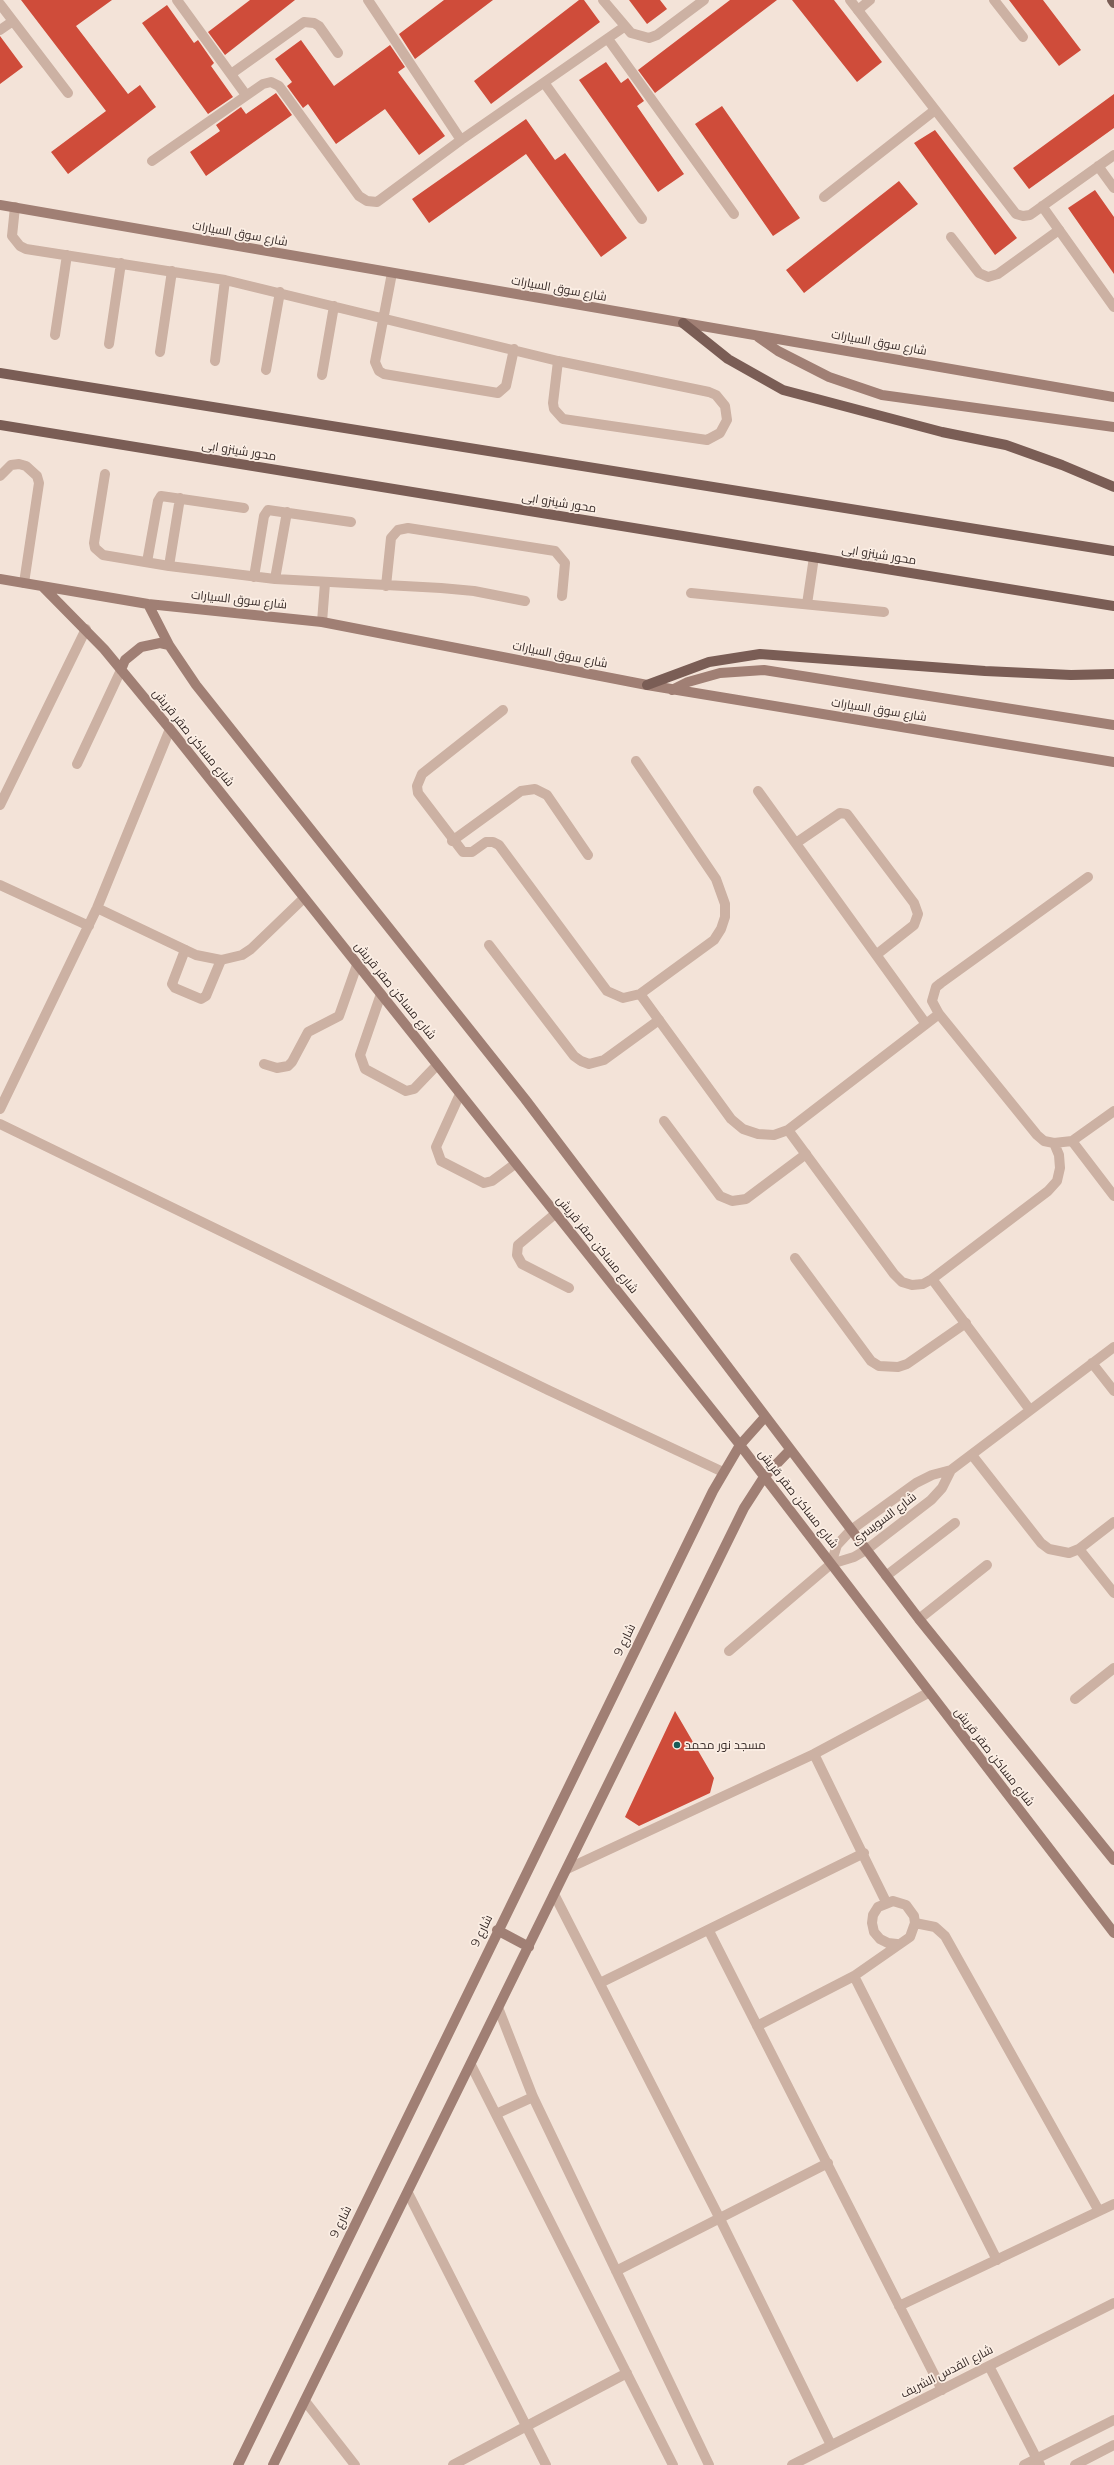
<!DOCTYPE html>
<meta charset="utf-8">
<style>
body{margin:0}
canvas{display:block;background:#f3e3d8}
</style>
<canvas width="1114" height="2465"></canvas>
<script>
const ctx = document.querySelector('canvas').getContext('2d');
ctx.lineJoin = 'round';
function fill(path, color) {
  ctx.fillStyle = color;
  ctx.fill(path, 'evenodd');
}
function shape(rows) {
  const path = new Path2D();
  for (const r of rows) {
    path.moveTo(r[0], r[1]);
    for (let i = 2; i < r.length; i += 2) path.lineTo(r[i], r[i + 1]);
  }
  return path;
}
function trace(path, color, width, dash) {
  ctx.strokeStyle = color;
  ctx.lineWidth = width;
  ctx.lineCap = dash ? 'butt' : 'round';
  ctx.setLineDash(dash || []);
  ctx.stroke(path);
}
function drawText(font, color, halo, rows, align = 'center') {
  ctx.font = font + ' Montserrat,Cairo,sans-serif';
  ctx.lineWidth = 3.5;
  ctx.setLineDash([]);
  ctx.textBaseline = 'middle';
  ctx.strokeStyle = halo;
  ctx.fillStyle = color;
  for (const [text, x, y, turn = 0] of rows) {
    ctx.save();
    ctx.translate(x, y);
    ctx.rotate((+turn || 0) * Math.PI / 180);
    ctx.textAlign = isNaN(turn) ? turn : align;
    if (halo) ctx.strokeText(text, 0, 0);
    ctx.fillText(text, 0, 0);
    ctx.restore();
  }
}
fill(shape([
 [21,0,112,0,76,26,128,94,140,85,156,107,68,174,51,152,106,111],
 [250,0,295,0,225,55,208,32],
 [444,0,493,0,415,59,399,34],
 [579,0,584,0,600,22,491,104,474,81],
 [629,0,660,0,667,9,647,24],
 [730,0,777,0,655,93,638,70],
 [792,0,834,0,882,62,857,82],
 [1009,0,1043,0,1081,50,1059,66],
 [167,5,194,43,198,40,214,63,211,66,233,97,208,114,142,23],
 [0,36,23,67,0,84],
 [301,40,334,86,390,45,405,67,398,72,445,136,419,155,385,109,336,144,308,104,303,108,287,86,292,82,275,59],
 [606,62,621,83,628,78,644,101,637,106,684,174,658,192,579,80],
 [276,93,292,115,206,176,190,152,220,131,216,125,241,107,246,114],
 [1114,94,1114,128,1029,189,1013,168],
 [722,106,800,218,773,236,695,124],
 [526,119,555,160,565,153,627,238,601,257,526,154,429,223,412,199],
 [935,130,1017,238,995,255,914,143],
 [899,181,918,204,804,293,786,270],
 [1095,190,1114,217,1114,274,1068,208],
 [675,1711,714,1778,710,1793,639,1826,625,1817]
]), '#cf4c3a');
trace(shape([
 [994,0,1023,37],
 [858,10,870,0],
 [15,207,12,236,20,246,26,249,225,280,558,361,709,392,716,395,725,406,727,420,720,433,707,440,563,419,554,409,553,403,558,361],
 [951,237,979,273,988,277,998,274,1059,230],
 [392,273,375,362,379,371,384,374,498,393,506,386,514,349],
 [55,335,67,255],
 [109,344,121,263],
 [160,352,172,271],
 [215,361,225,280],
 [266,370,280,292],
 [322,375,334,306],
 [105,474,94,543,95,548,103,555,169,566,275,579,441,588,474,591,525,601],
 [0,476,11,465,19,464,26,466,37,476,39,483,24,583],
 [147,562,158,501,161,496,244,508],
 [169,566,180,498],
 [254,577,264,516,268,510,351,522],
 [275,579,287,512],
 [386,586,391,538,398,530,408,528,555,551,565,563,562,596],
 [691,593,884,612],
 [807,604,814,557],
 [322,622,325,583],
 [452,841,521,791,535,789,547,795,588,855],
 [489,945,574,1056,581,1061,589,1064,604,1060,659,1020],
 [185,950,172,984,175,988,201,999,206,996,221,960],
 [381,994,360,1055,365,1069,406,1091,414,1089,437,1065],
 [264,1064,277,1068,288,1066,292,1062,308,1032,339,1016,357,965],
 [460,1094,436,1147,441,1161,484,1183,492,1181,515,1164],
 [664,1121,720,1196,732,1201,746,1199,806,1154],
 [555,1214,518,1245,517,1255,522,1264,569,1288],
 [795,1258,871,1361,879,1366,898,1367,907,1364,966,1323],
 [886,1576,955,1523],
 [919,1619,987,1565],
 [729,1651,831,1564]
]), '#ccb1a3', 10);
trace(shape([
 [177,0,246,95],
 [368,0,461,140],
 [603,0,631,33,649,38,657,35,704,0],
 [850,0,1016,214,1023,216,1030,215,1114,155],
 [0,4,68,93],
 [0,30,13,21],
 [608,39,734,214],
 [231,74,304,22,314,23,319,26,338,53],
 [545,84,642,219],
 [152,161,263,84,271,82,279,86,359,196,367,201,377,202,461,140,624,27],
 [1098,166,1114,188],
 [824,197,935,110],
 [1042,206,1114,307],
 [503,710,422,774,417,786,418,793,463,852,472,852,486,842,493,842,499,845,607,991,623,998,640,994,714,940,721,929,725,917,725,904,716,879,636,761],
 [77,764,121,670],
 [758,791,926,1024],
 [0,805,86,629],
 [796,843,840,813,847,814,914,903,918,914,914,925,876,955],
 [1088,877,941,983,936,987,932,1001,939,1014,1037,1135,1044,1141,1054,1143,1072,1141,1114,1111],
 [0,885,89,926],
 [97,908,196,955,221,960,242,955,251,949,304,898],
 [640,994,731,1119,743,1129,758,1134,774,1135,788,1130,939,1014],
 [0,1109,97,908,170,729],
 [0,1124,548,1390,723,1472],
 [788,1130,894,1274,902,1282,912,1285,923,1284,932,1279,1048,1191,1057,1181,1060,1168,1059,1155,1054,1143],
 [1072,1141,1114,1196],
 [932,1279,1030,1410],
 [1092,1363,1114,1391],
 [972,1455,1041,1543,1049,1549,1069,1553,1079,1549,1114,1522],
 [951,1470,942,1488,931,1500,866,1550,854,1557,831,1564,837,1545,851,1530,916,1483,932,1475,951,1470,1114,1347],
 [1079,1549,1114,1593],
 [1075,1699,1114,1668],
 [814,1754,886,1902],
 [567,1869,814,1754,928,1693],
 [554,1894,719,2217,831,2445],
 [915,1923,935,1927,945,1936,1099,2211],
 [709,1931,942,2390],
 [854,1976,997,2260],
 [602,1982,864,1853],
 [499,2010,533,2097,709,2465],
 [757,2026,854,1976,910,1937,915,1923,914,1916,906,1905,893,1901,878,1907,873,1915,872,1923,874,1932,880,1939,888,1943,897,1944],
 [471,2065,673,2465],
 [496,2114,533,2097],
 [408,2193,546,2465],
 [616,2271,828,2163],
 [899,2306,1114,2204],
 [989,2366,1040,2465],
 [305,2401,355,2465],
 [453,2465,627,2373],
 [792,2465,1114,2303],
 [1024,2465,1114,2420],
 [1075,2465,1114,2445]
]), '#ccb1a3', 10);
trace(shape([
 [0,205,1114,397],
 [758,337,778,351,829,377,882,395,1114,427],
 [0,579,148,604,322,622,647,685,1114,762],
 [43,587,104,649,170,729,740,1445,1114,1933],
 [148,604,169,645,196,685,525,1099,919,1619,1114,1860],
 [121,670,125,660,141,647,160,643,169,645],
 [672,690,688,682,720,673,764,670,1114,725],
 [497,1930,529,1947],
 [238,2465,713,1491,740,1445,765,1417],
 [273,2465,744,1508,764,1477,790,1450]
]), '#a07f74', 10);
trace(shape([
 [1112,0,1114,3],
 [683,323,728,359,783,390,942,432,1006,445,1062,465,1114,487],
 [0,373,1114,551],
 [0,425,1114,606],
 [647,685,709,662,760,654,985,671,1071,675,1114,674]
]), '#7a5d55', 10);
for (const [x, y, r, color] of [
 [677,1745,4,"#185b57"]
]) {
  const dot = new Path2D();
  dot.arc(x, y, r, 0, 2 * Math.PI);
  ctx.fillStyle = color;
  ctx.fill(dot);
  trace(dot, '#fbeee4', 1.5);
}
drawText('12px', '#362926', '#fbeee4', [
 ["شارع سوق السيارات",240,234,10],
 ["شارع سوق السيارات",559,289,10],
 ["شارع سوق السيارات",879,343,10],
 ["محور شينزو ابى",239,451,9],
 ["محور شينزو ابى",559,503,9],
 ["محور شينزو ابى",879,555,9],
 ["شارع سوق السيارات",239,600,6],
 ["شارع سوق السيارات",560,655,11],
 ["شارع سوق السيارات",879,710,9],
 ["شارع مساكن صقر قريش",193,738,51],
 ["شارع مساكن صقر قريش",395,991,51],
 ["شارع مساكن صقر قريش",597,1245,51],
 ["شارع مساكن صقر قريش",798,1499,52],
 ["شارع السويسرى",884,1519,-37],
 ["شارع 9",625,1640,-64],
 ["شارع مساكن صقر قريش",994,1757,52],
 ["شارع 9",482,1931,-64],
 ["شارع 9",341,2222,-64],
 ["شارع القدس الشريف",947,2372,-27]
]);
drawText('12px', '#362926', '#fbeee4', [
 ["مسجد نور محمد",685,1745]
], 'left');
</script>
